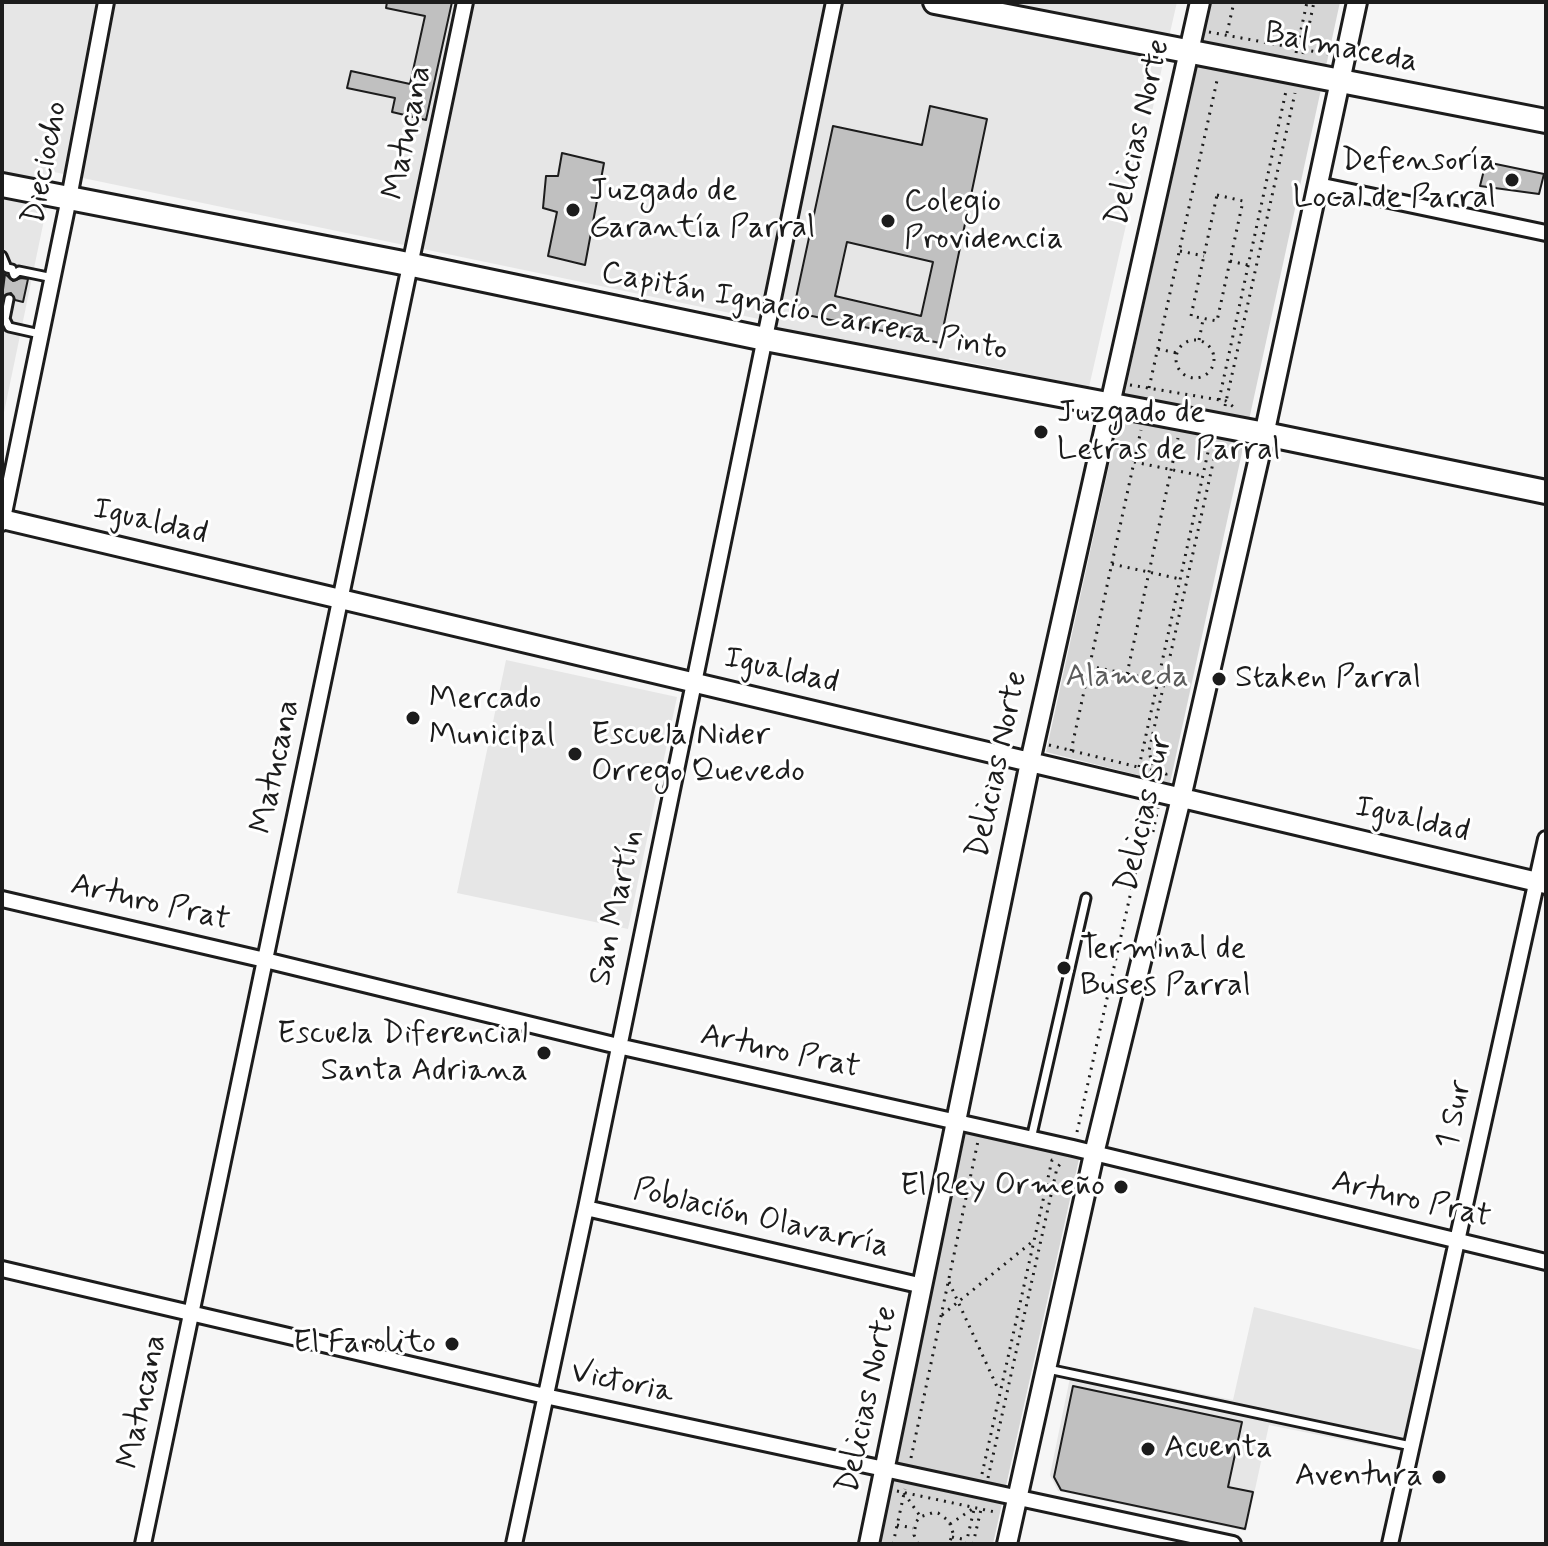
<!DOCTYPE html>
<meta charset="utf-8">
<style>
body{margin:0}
#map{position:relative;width:1548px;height:1546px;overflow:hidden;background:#f6f6f6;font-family:Mynerve,sans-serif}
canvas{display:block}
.frame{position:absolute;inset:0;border:4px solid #1c1c1c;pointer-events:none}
</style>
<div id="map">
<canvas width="1548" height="1546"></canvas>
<div class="frame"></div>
</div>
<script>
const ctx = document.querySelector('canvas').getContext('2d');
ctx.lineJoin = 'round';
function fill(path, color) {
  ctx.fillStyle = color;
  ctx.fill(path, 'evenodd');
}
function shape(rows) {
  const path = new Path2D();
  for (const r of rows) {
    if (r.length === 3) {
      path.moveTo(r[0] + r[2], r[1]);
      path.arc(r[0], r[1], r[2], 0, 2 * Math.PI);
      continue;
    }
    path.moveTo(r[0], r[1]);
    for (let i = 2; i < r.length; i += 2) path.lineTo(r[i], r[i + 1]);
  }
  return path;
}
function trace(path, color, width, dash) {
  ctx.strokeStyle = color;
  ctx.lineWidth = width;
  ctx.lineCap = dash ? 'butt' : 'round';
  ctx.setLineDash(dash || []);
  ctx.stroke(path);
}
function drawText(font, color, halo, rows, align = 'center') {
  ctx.font = font + ' Mynerve,sans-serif';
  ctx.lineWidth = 6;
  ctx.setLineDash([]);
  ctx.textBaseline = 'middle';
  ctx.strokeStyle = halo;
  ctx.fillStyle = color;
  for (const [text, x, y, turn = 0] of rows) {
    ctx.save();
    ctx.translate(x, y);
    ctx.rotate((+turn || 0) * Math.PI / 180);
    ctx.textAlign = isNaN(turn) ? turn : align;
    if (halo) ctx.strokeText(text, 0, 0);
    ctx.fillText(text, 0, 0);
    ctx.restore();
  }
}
fill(shape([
 [2,2,1177,2,1089,387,949,358,948,361,778,328,778,323,54,172,2,422],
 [506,660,677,697,628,929,457,893],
 [1254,1307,1425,1351,1404,1452,1269,1425,1246,1531,1058,1491,1050,1475,1072,1368,1233,1400]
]), '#e6e6e6');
fill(shape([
 [1211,2,1340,2,1170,783,1046,752],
 [966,1131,1079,1159,993,1544,879,1544]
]), '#d6d6d6');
const building = shape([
 [387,2,452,2,426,120,392,112,395,98,347,88,351,71,410,84,425,16,386,8,387,2],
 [930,106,987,119,940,343,793,312,833,126,922,145,930,106],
 [847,242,933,262,921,316,835,296,847,242],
 [562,153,604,163,585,265,548,256,557,212,543,208,546,176,558,176,562,153],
 [1486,162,1544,174,1539,194,1480,186,1486,162],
 [5,274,13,281,21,278,28,279,23,302,15,300,11,293,2,297,5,274],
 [1073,1386,1242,1422,1228,1487,1253,1492,1245,1529,1061,1490,1054,1477,1073,1386]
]);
fill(building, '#c0c0c0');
trace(building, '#1c1c1c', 2);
const service = shape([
 [2,256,7,268,12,269,14,275,19,271,53,278],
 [9,299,5,319,9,327,40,334],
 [1031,1139,1086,898],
 [1048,1369,1411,1446]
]);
const minor = shape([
 [1318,185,1546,233],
 [2,523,69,198,106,2],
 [2,899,265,960,618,1046,1073,1148,1546,1262],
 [586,1208,923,1286],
 [2,1269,545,1396,1233,1544],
 [143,1544,465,2],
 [514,1544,586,1208,834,2],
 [1390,1544,1546,839]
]);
const tertiary = shape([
 [2,519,1546,884],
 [869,1544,1030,762,1200,2],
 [1007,1544,1094,1154,1181,798,1261,449,1357,2]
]);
const secondary = shape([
 [935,2,1546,121],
 [2,185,398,262,765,339,1265,434,1546,492]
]);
trace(service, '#1c1c1c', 13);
trace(minor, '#1c1c1c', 20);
trace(tertiary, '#1c1c1c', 24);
trace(secondary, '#1c1c1c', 28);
trace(shape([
 [1209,32,1328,54],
 [1227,33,1234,2],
 [1296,53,1307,2],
 [1303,54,1314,2],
 [1217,195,1243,201,1217,321,1191,316,1217,195],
 [1180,251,1204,256],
 [1230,261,1248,265],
 [1199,340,1203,320],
 [1195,359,19],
 [1158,349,1177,353],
 [1130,385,1226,401,1235,408],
 [1149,388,1218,76],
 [1219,400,1286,91],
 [1225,406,1295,93],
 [1134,462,1203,476],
 [1112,564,1180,579],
 [1089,666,1156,680],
 [1127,674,1178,438],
 [1049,745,1166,774,1166,777],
 [1071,751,1141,430],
 [1139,767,1210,443],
 [1154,773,1149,751,1217,445],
 [1153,832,1158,808],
 [1077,1132,1150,807],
 [949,1282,999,1391],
 [942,1315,1032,1242],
 [911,1458,978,1141],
 [982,1474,1052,1160,1054,1160],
 [988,1478,1057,1168,1061,1163],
 [897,1491,995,1512],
 [904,1493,920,1516],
 [950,1524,974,1508],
 [897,1525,913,1528],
 [952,1537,967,1540],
 [893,1544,905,1489],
 [918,1544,914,1535,916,1522,920,1517,932,1513,938,1513,949,1521,953,1533,949,1544],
 [966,1544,975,1505],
 [973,1544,982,1505]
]), '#1c1c1c', 3, [2, 6]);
trace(service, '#fff', 7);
trace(minor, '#fff', 14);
trace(tertiary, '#fff', 18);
trace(secondary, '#fff', 22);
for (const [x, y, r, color] of [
 [1512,180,8,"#1c1c1c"],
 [573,210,8,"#1c1c1c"],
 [888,221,8,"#1c1c1c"],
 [1041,432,8,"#1c1c1c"],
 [1219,679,8,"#1c1c1c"],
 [413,718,8,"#1c1c1c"],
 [575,754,8,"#1c1c1c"],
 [1064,968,8,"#1c1c1c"],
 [544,1053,8,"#1c1c1c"],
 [1121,1187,8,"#1c1c1c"],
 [452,1344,8,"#1c1c1c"],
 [1148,1449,8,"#1c1c1c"],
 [1439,1477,8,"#1c1c1c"]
]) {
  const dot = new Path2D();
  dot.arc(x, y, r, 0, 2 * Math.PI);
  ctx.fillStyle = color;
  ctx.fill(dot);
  trace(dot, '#fff', 3);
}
drawText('32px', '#1c1c1c', '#fff', [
 ["Balmaceda",1341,49,11],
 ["Matucana",409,133,-78],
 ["Delicias Norte",1140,133,-77],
 ["Dieciocho",47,163,-79],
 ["Capitán Ignacio Carrera Pinto",804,313,11],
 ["Igualdad",150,523,13],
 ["Igualdad",781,672,13],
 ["Delicias Norte",999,765,-78],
 ["Matucana",277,767,-78],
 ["Delicias Sur",1146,814,-77],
 ["Igualdad",1412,821,13],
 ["Arturo Prat",150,904,13],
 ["San Martín",618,908,-78],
 ["Arturo Prat",780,1053,12],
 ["1 Sur",1456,1115,-78],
 ["Arturo Prat",1411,1201,13],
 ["Población Olavarría",761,1220,13],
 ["Victoria",622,1384,12],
 ["Delicias Norte",869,1400,-78],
 ["Matucana",144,1402,-78]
]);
drawText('32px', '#1c1c1c', '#fff', [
 ["Defensoría",1496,162,"right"],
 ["Local de Parral",1496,199,"right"],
 ["Juzgado de",589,192],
 ["Garantía Parral",589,229],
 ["Colegio",904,203],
 ["Providencia",904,240],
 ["Juzgado de",1057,414],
 ["Letras de Parral",1057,451],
 ["Staken Parral",1235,679],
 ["Mercado",429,700],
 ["Municipal",429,737],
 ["Escuela Nider",591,736],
 ["Orrego Quevedo",591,773],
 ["Terminal de",1080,950],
 ["Buses Parral",1080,987],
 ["Escuela Diferencial",528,1035,"right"],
 ["Santa Adriana",528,1072,"right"],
 ["El Rey Ormeño",1105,1187,"right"],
 ["El Farolito",436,1344,"right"],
 ["Acuenta",1164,1449],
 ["Aventura",1423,1477,"right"]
], 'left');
drawText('32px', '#5d5d5d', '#fff', [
 ["Alameda",1127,678]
]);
</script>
